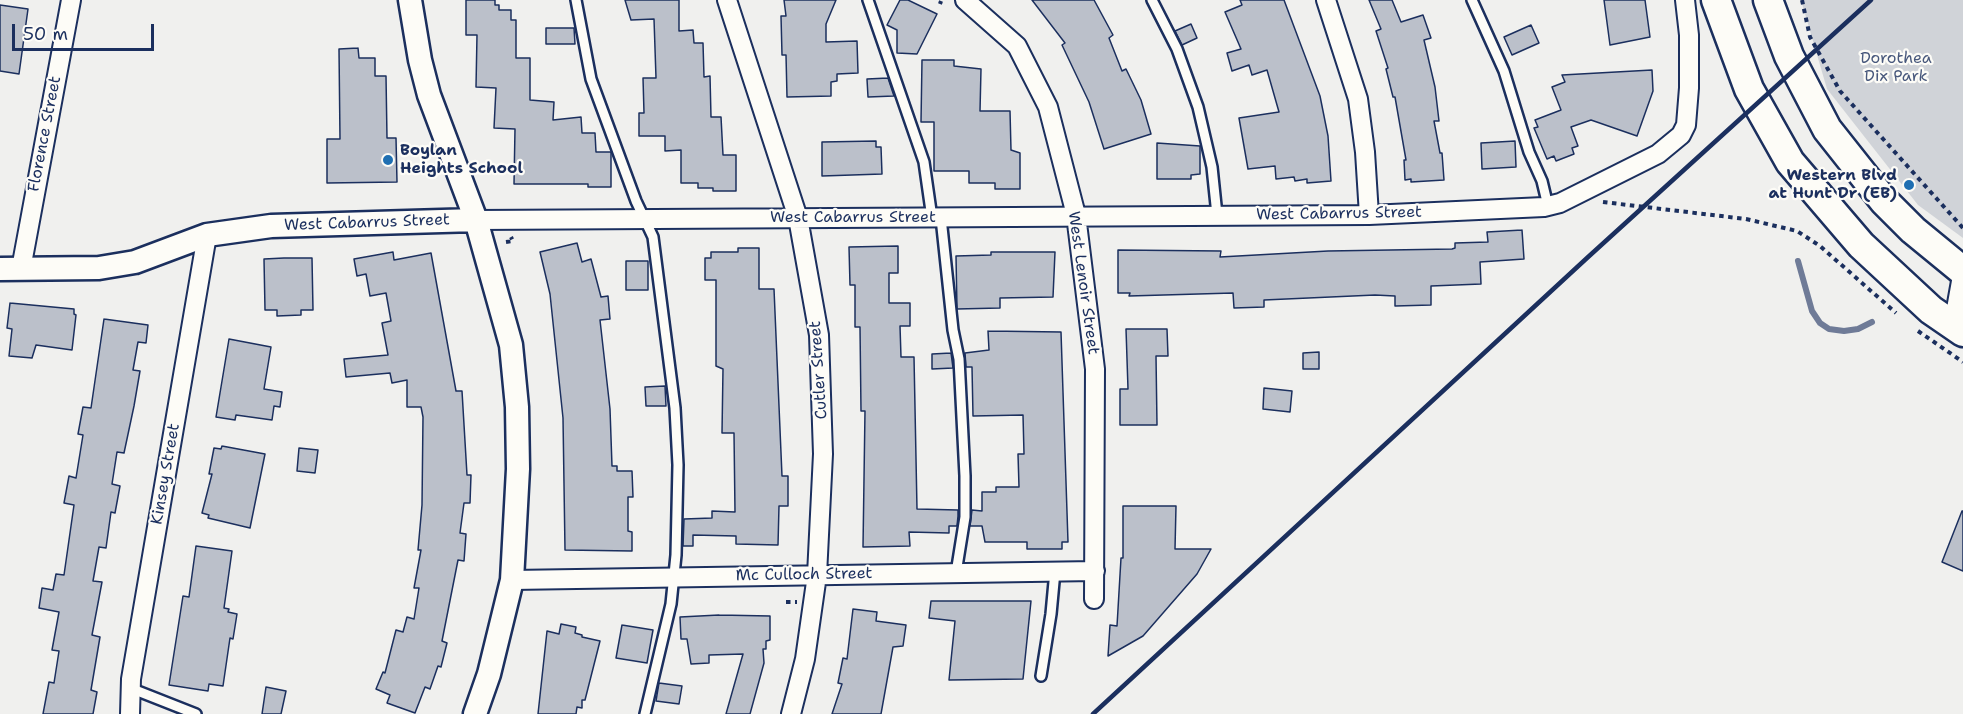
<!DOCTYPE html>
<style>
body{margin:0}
#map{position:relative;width:1963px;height:714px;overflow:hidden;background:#f0f0ee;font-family:"Shantell Sans",sans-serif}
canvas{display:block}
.scale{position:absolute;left:12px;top:24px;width:142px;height:27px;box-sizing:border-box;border:3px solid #1b2f5e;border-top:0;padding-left:8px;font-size:18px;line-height:21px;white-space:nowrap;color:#1b2f5e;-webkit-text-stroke:4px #fdfcf7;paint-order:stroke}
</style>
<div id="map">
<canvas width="1963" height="714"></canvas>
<div class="scale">50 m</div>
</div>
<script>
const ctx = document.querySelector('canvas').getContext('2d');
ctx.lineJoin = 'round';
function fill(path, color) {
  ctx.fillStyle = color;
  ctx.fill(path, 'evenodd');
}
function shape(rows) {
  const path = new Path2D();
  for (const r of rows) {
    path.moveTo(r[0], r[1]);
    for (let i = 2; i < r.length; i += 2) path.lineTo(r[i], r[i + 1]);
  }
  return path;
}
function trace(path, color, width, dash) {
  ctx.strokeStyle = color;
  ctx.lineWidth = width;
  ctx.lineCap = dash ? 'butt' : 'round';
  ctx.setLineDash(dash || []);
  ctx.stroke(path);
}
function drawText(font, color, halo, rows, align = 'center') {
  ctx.font = font + ' "Shantell Sans",sans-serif';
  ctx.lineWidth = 4.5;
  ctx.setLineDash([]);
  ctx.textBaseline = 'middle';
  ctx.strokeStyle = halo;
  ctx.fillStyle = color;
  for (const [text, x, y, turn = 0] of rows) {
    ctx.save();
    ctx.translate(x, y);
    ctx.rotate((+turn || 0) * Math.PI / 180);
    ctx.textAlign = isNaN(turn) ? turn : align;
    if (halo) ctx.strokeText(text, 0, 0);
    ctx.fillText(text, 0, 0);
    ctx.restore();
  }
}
fill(shape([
 [1801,0,1963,0,1963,238,1918,205,1827,89]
]), '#d0d3d8');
trace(shape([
 [1798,261,1812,311,1820,323,1829,329,1844,331,1858,329,1872,322]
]), '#6f7b97', 6);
const building = shape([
 [466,0,495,0,495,5,499,5,499,10,511,10,511,20,516,20,516,58,530,58,530,100,554,102,553,120,581,117,582,133,595,133,596,152,611,152,611,187,588,187,588,184,514,184,515,129,494,128,496,88,476,87,477,35,466,35,466,0],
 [625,0,679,0,679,31,693,30,694,43,703,43,704,77,710,76,711,117,721,117,723,155,736,155,736,191,713,191,713,188,698,188,698,183,681,183,681,150,665,151,665,136,639,136,639,113,644,113,643,78,656,78,654,19,631,20,625,0],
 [784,0,836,0,826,24,826,42,857,41,858,73,837,74,837,81,831,82,831,96,787,97,786,55,782,55,781,16,786,16,784,0],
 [900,0,908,0,937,14,917,54,897,53,897,30,887,25,900,0],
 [1032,0,1094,0,1113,35,1109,38,1122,71,1126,69,1141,100,1151,134,1104,149,1089,102,1062,45,1065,43,1032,0],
 [1240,0,1284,0,1320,96,1328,136,1331,181,1307,183,1307,179,1295,181,1294,177,1276,179,1275,166,1248,169,1239,118,1279,112,1267,70,1252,75,1249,65,1232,71,1227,53,1241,49,1225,12,1242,5,1240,0],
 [1369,0,1392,0,1401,22,1423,15,1431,38,1424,40,1435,87,1439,121,1434,121,1440,153,1442,153,1444,180,1411,182,1411,179,1405,180,1404,160,1406,160,1395,97,1393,97,1386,69,1388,68,1376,31,1381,29,1369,0],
 [1604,0,1645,0,1650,37,1610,45,1604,0],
 [0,5,28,9,19,74,0,71,0,5],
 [1191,24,1197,38,1182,45,1175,31,1191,24],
 [1531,25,1539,43,1512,55,1504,37,1531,25],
 [546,28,574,28,575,44,546,44,546,28],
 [358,48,359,58,375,58,375,76,386,76,387,138,396,138,397,182,327,183,327,139,340,139,339,49,358,48],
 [922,60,954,60,954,66,981,69,980,111,1010,111,1011,150,1020,153,1020,189,995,189,995,183,969,183,969,171,934,171,934,122,921,122,922,60],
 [1652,70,1653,91,1637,136,1591,120,1571,127,1578,146,1572,148,1574,154,1556,161,1554,156,1547,159,1534,128,1538,127,1535,120,1561,110,1552,87,1565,82,1562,75,1652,70],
 [888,78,894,96,868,97,867,79,888,78],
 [876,141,876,147,881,147,882,174,822,176,822,142,876,141],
 [1515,141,1516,167,1482,169,1481,143,1515,141],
 [1157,143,1200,146,1200,174,1191,175,1191,179,1157,179,1157,143],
 [1522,230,1524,259,1480,262,1481,284,1431,286,1431,305,1395,306,1395,296,1375,295,1264,300,1264,307,1234,308,1233,293,1129,296,1130,293,1118,293,1118,250,1221,251,1220,257,1328,251,1452,249,1455,248,1455,243,1488,242,1487,232,1522,230],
 [577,243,582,262,591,259,601,297,608,296,610,319,600,320,610,409,612,466,617,466,617,471,632,471,633,497,628,497,628,531,632,532,632,551,565,550,563,418,550,294,540,252,577,243],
 [898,246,898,273,889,273,889,303,910,303,910,326,900,326,901,357,914,357,917,509,958,510,958,516,957,526,949,526,949,533,909,532,910,546,863,547,865,411,861,411,860,327,855,327,855,285,850,285,849,247,898,246],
 [738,248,759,248,759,289,774,289,782,476,788,476,788,506,779,506,778,545,736,544,736,536,693,535,693,546,683,546,684,519,712,518,712,511,735,512,734,433,722,433,723,369,716,366,716,280,705,280,705,258,711,258,711,252,738,252,738,248],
 [393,252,394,260,431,253,456,391,462,391,467,475,471,475,470,503,464,503,460,533,466,534,464,561,458,560,442,641,447,643,441,667,438,666,430,689,425,687,415,713,387,703,390,695,376,689,383,672,385,673,396,630,403,632,407,617,414,619,419,588,414,588,421,550,418,550,422,505,423,417,421,407,407,407,407,380,392,383,390,373,346,377,344,359,388,355,382,323,391,321,386,293,370,296,366,274,357,276,354,259,393,252],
 [991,252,1055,252,1053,297,1000,298,1000,308,957,309,956,256,991,255,991,252],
 [284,258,312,258,313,310,301,310,301,315,277,316,277,310,265,310,264,259,284,258],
 [626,261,648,261,648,290,626,290,626,261],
 [10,303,74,309,74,314,76,315,72,350,36,345,32,358,9,356,12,329,7,328,10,303],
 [104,319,148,325,146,343,138,342,133,370,140,371,134,406,124,453,117,452,112,484,120,486,115,513,111,512,106,548,99,547,93,581,102,582,92,635,100,637,91,690,97,692,93,714,43,714,49,682,54,683,59,651,52,650,59,612,39,608,42,588,53,590,56,574,64,575,74,505,64,503,69,476,76,478,83,435,78,434,83,407,91,408,104,319],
 [1126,329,1167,329,1168,356,1156,356,1157,425,1120,425,1120,389,1128,389,1126,329],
 [988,331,1061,332,1068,542,1062,542,1062,549,1027,549,1027,542,985,542,982,526,970,526,972,510,982,511,982,492,996,492,996,487,1019,487,1018,454,1024,454,1023,415,973,416,972,367,966,367,965,353,989,350,988,331],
 [229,339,271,347,264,389,282,392,280,407,274,406,272,420,236,415,235,420,216,417,229,339],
 [1319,352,1319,369,1303,369,1303,353,1319,352],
 [951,353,953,368,932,369,932,354,951,353],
 [665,386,666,406,646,406,645,387,665,386],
 [1264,388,1292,391,1290,412,1263,409,1264,388],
 [222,446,265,454,250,528,208,518,209,515,202,513,212,474,209,474,214,448,221,449,222,446],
 [299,448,318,450,315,473,297,471,299,448],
 [1123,506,1176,506,1175,549,1211,549,1197,574,1143,636,1108,656,1110,625,1117,626,1121,558,1123,558,1123,506],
 [1962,511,1963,511,1963,571,1942,562,1962,511],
 [196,546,232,551,224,608,229,609,228,612,237,614,233,639,230,638,223,686,209,684,208,691,169,685,183,596,189,597,196,546],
 [931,601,1031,601,1023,679,949,680,955,621,929,618,931,601],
 [853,609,877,612,876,621,906,625,903,646,893,647,881,714,832,714,842,684,838,683,843,658,847,659,853,609],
 [719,615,770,616,770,640,766,641,766,649,763,649,764,663,750,714,726,714,743,654,709,655,709,663,691,664,687,639,681,639,680,617,719,615],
 [561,624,576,627,575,633,582,635,582,637,600,641,585,700,582,700,582,708,577,707,576,714,538,714,547,631,559,634,561,624],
 [622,625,653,630,647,663,616,658,622,625],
 [659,683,682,686,679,704,656,701,659,683],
 [266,687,286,691,281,714,262,714,266,687]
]);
fill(building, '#bbc0ca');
trace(building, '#1b2f5e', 1.5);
const service = shape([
 [576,0,591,79,636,201,653,237,675,408,678,465,676,555,671,604,645,714],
 [868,0,924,162,932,218],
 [1152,0,1177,49,1198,107,1212,167,1217,215],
 [1472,0,1504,71,1529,152,1542,181,1548,206],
 [941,218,953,330,959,359,965,476,965,517,956,573],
 [1041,676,1051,614,1055,571],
 [130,688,196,714]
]);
const minor = shape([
 [727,0,798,218,819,335,823,454,817,575,805,659,791,714],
 [965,0,1017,46,1048,107,1076,215,1095,369,1094,599],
 [1326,0,1358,99,1365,152,1369,215],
 [476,220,1369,215,1544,207,1560,203,1658,154,1681,135,1686,125,1689,88,1689,35,1685,0],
 [21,269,71,0],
 [1953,326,1963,270],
 [512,580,1095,571],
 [130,714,131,679,207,235]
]);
const tertiary = shape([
 [410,0,420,60,429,95,476,220,511,345,517,407,518,469,512,580,489,674,475,714],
 [0,269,99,268,135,262,207,235,271,226,476,220]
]);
const primary = shape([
 [1716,0,1749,89,1790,162,1861,245,1931,310,1963,332],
 [1768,0,1789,56,1827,129,1884,201,1913,230,1963,271]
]);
trace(service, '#1b2f5e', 14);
trace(minor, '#1b2f5e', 22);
trace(tertiary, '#1b2f5e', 27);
trace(primary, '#1b2f5e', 33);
trace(shape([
 [1802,0,1810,37,1840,91,1963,228],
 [940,4,941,1],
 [1603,202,1746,219,1797,231,1820,246,1896,313],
 [506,242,513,241,511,237],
 [1918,331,1963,362],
 [786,602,797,602]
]), '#1b2f5e', 4, [4.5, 4.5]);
trace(service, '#fdfcf7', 9);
trace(minor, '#fdfcf7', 18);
trace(tertiary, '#fdfcf7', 22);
trace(primary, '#fdfcf7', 28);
trace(shape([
 [1093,714,1587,258,1871,0]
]), '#1b2f5e', 4.5);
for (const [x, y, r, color] of [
 [388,160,6,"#1f6fb2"],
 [1909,185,6,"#1f6fb2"]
]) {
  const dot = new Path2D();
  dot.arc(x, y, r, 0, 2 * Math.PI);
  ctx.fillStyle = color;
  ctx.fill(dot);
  trace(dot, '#fdfcf7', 2);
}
drawText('16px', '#48587c', '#fdfcf7', [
 ["Dorothea",1896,59],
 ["Dix Park",1896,77]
]);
drawText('16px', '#1b2f5e', '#fdfcf7', [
 ["Florence Street",45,134,-79],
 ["West Cabarrus Street",1339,214,-1],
 ["West Cabarrus Street",853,218],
 ["West Cabarrus Street",367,223,-2],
 ["West Lenoir Street",1083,283,82],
 ["Cutler Street",819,370,-94],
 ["Kinsey Street",166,474,-80],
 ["Mc Culloch Street",804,575,-1]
]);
drawText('bold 16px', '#1b2f5e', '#fdfcf7', [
 ["Boylan",400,151],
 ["Heights School",400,169],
 ["Western Blvd",1897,176,"right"],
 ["at Hunt Dr (EB)",1897,194,"right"]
], 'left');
</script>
